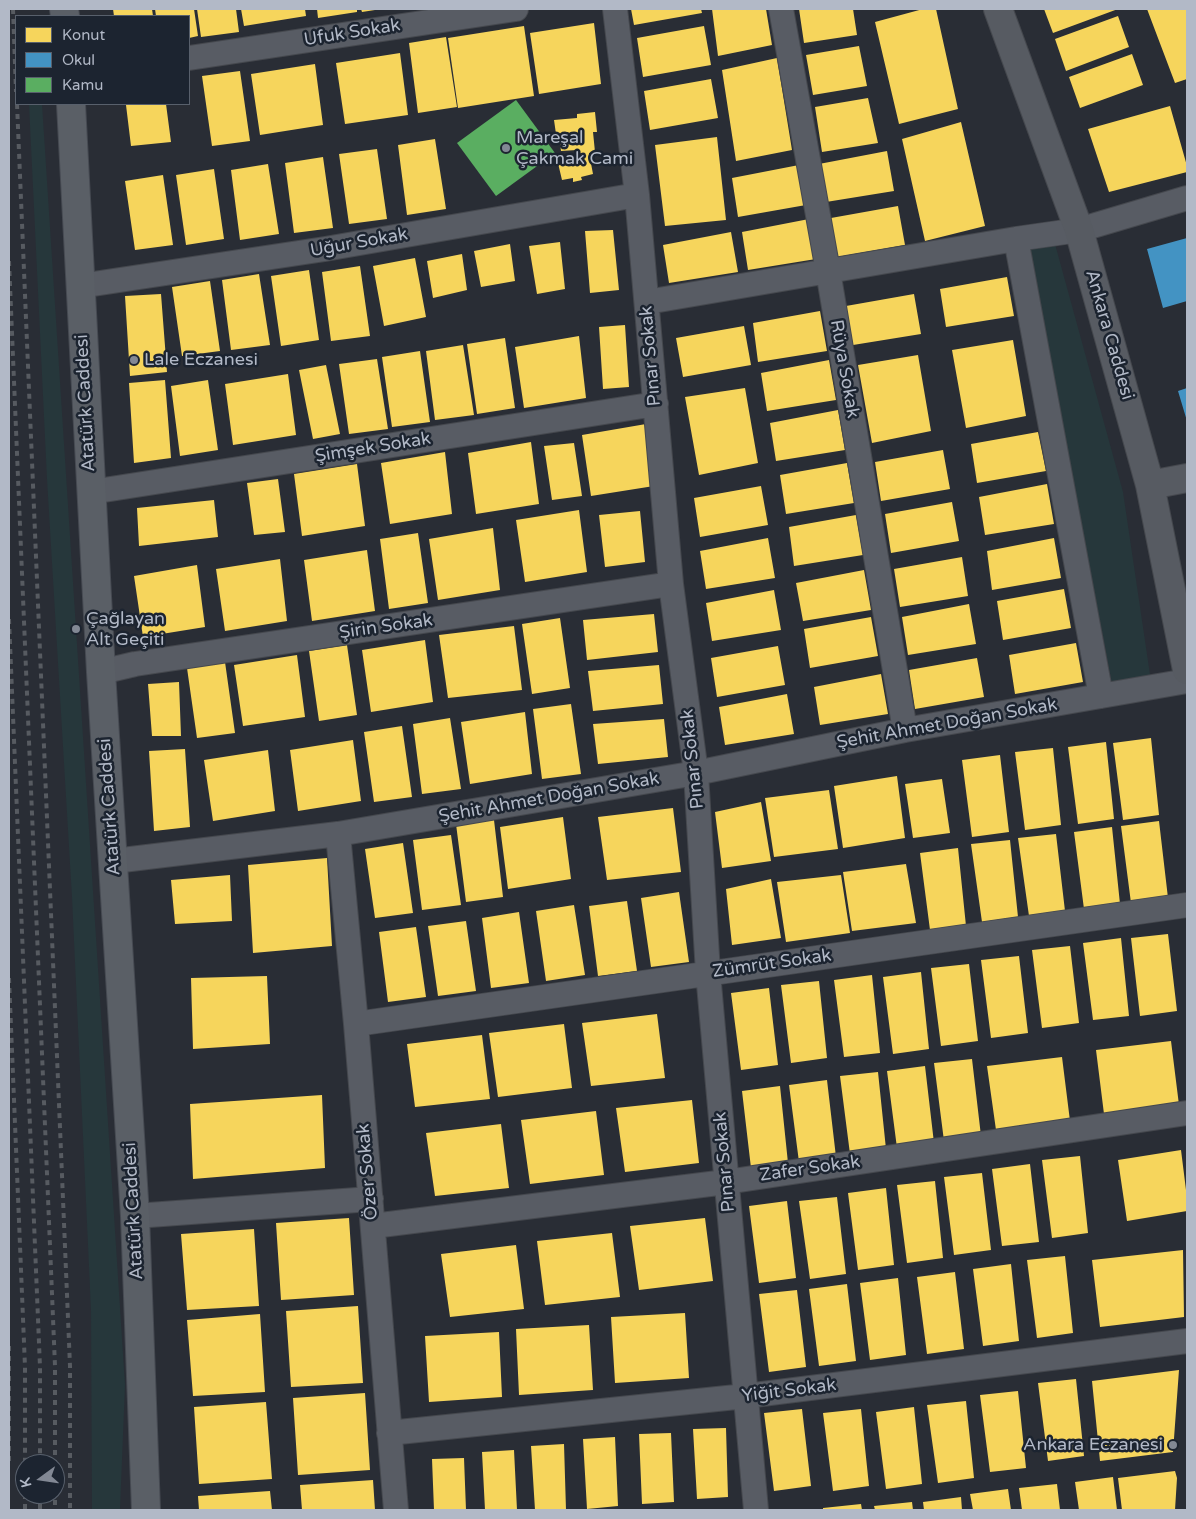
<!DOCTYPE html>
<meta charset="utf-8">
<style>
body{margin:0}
#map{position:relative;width:1196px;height:1519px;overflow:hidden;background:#292d35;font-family:"Varela Round",sans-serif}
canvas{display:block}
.frame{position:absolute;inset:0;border:10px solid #b2b9c7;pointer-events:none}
.legend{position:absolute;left:15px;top:15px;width:175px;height:90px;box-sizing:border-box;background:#1c2430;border:1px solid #58606c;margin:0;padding:6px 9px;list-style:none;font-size:15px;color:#b2b9c7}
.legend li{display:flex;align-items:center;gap:10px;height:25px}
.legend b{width:25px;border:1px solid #58606c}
.north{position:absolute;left:15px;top:1454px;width:50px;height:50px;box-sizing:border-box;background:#1c2430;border:1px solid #58606c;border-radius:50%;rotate:256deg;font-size:14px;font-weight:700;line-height:20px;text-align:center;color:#b2b9c7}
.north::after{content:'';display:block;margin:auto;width:18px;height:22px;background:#828894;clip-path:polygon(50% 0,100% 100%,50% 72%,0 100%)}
</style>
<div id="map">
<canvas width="1196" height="1519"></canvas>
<div class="frame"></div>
<ul class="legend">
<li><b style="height:14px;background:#f6d55c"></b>Konut</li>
<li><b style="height:14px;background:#4393c3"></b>Okul</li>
<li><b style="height:14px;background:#5aae61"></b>Kamu</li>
</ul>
<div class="north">K</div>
</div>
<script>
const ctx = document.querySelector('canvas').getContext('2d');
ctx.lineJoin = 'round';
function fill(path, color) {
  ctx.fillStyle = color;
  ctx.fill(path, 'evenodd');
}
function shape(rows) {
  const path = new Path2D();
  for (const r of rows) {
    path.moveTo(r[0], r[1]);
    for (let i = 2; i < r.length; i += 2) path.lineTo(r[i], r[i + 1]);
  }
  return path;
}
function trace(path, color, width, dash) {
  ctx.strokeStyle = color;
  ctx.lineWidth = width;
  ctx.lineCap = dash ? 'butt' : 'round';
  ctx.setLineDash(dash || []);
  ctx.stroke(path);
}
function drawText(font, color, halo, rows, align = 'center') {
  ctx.font = font + ' "Varela Round",sans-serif';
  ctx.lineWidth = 5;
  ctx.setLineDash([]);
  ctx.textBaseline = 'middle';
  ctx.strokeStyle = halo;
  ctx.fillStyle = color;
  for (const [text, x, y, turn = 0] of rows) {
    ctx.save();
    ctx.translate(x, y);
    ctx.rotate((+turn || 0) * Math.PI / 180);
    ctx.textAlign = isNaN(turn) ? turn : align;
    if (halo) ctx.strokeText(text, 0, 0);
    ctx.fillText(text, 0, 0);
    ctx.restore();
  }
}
fill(shape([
 [29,104,42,104,125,1385,120,1510,92,1510,91,1310,72,897,47,479],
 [1052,233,1123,492,1152,688,1114,694,1026,238]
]), '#26373b');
fill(shape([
 [113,9,152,9,153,16,114,16],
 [155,9,194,9,198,36,189,38,189,16,156,16],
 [197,9,236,9,239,32,201,37],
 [241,9,305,9,306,16,244,26],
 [317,9,357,9,357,12,318,18],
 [361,9,375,9,375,10,362,12],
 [631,9,701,9,702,13,634,25],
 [712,9,766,9,772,45,718,56],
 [799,9,853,9,857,35,804,43],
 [923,9,936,9,958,109,899,124,875,22],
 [1044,9,1118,9,1053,33],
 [1147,9,1187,9,1187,79,1175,83],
 [1118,16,1129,47,1066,71,1055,39],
 [594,23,601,84,539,94,530,33],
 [524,26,534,96,458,108,448,38],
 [704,26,711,65,643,77,637,38],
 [446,37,457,107,418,113,409,43],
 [859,46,867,86,813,95,806,55],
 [400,53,408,115,345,124,336,63],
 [1132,54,1143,85,1080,108,1069,77],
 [777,58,792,150,736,161,722,70],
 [315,64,323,125,260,135,251,74],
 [240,71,250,141,212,146,202,76],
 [711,79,718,118,650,130,644,91],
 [868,98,878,143,822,152,815,107],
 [137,104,166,104,171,142,131,146,126,105],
 [1170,106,1187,166,1187,172,1109,192,1088,129],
 [595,112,597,132,593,132,595,152,589,153,593,174,581,177,582,180,573,182,573,178,562,180,557,159,586,153,577,154,577,150,561,151,559,134,556,134,554,120,577,118,577,114],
 [961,122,985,226,925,241,902,139],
 [717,137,726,220,665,226,655,145],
 [435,139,446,209,407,215,398,145],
 [377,149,387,219,349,224,339,154],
 [887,151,894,191,826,202,819,164],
 [323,157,333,228,294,233,285,163],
 [268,164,279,234,240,240,231,170],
 [799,165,806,205,738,217,732,178],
 [214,169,224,239,186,245,176,175],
 [163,175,173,245,135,250,125,181],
 [898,206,905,245,837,257,831,218],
 [809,219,816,259,748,270,742,232],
 [613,230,619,290,590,293,585,231],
 [731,232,738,272,669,283,663,245],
 [560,242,565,289,537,294,529,246],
 [510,244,515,281,481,287,474,251],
 [462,254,467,290,433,298,427,261],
 [415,258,426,317,384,326,373,266],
 [360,266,370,336,331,341,322,272],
 [309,270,319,340,281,346,271,276],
 [259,274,270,345,231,350,222,280],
 [1007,277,1014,316,946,327,940,289],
 [210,281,220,351,182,356,172,287],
 [161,294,167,372,130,376,125,296],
 [914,294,921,334,853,345,846,306],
 [820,311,827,351,758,362,753,323],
 [625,325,629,387,603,389,599,327],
 [744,326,751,365,683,377,676,338],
 [579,336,586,398,524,408,515,347],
 [505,338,515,408,477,414,467,344],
 [1013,340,1026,416,966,428,952,350],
 [463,345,474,415,435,420,426,351],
 [420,351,430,422,392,427,382,357],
 [918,355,931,431,872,443,858,365],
 [377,359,388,429,349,434,339,364],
 [829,360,836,400,767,411,761,373],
 [326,365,340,434,313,439,299,370],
 [288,374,296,435,233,445,225,384],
 [165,380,171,458,134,463,129,383],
 [208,380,218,450,180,456,171,386],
 [745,388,758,463,699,475,685,397],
 [838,410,845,450,776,461,770,423],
 [646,424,654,486,591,496,582,435],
 [1038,432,1046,471,977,483,971,444],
 [531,442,539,504,476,514,468,453],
 [574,443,582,496,552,500,544,446],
 [943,450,950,489,881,501,875,462],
 [445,452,452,514,390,524,381,463],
 [847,463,854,503,786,514,780,475],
 [357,464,365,526,302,536,294,474],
 [278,479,285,532,254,535,247,483],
 [1047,484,1054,524,985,535,979,497],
 [761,486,768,525,700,537,694,498],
 [214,500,218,537,139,546,137,508],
 [952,502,959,541,891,553,885,514],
 [579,510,587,572,525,582,516,520],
 [640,511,645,562,605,567,599,515],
 [856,515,863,555,794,566,789,527],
 [493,528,500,590,438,600,429,539],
 [418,533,428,603,389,609,380,539],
 [768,538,775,578,706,589,700,551],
 [1054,538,1061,578,992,590,987,551],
 [367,550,375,611,312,621,304,560],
 [962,557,968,596,900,607,894,569],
 [280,559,287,621,225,631,216,569],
 [197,565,205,627,143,637,134,576],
 [864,570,871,610,803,621,796,583],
 [1064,589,1071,628,1003,640,997,601],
 [774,590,781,630,712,641,706,603],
 [969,604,976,644,908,655,902,617],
 [654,614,658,652,587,660,583,620],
 [871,617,878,656,810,668,804,629],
 [560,618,570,688,532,694,522,624],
 [514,626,522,690,448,698,439,635],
 [425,640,433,702,371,712,362,650],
 [1076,643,1083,682,1015,694,1009,655],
 [347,645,357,715,319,721,309,651],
 [778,646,785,685,717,697,711,658],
 [297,655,305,717,243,726,234,665],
 [977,658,984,697,915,709,909,670],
 [225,662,235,733,197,738,187,668],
 [659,665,663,704,593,711,588,671],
 [881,674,888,714,820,725,814,687],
 [179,682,181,736,152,736,148,684],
 [787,694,794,734,725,745,719,707],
 [571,704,581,774,542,779,533,709],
 [525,712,532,774,470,784,461,722],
 [450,718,461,789,422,794,413,724],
 [664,719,668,757,598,764,593,724],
 [402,726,412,797,374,802,364,732],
 [1151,738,1159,815,1123,820,1113,743],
 [353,740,361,801,298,811,290,750],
 [1106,742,1114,819,1078,824,1068,747],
 [1053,748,1061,825,1025,830,1015,752],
 [185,749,190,827,154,831,149,751],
 [268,750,275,811,213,821,204,760],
 [1000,755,1009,832,972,837,962,760],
 [897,776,905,838,843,848,834,786],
 [942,779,950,833,913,838,905,784],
 [829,790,838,849,774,857,765,798],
 [761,802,771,861,722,868,715,812],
 [673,808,681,872,607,880,598,817],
 [563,817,571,879,508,889,500,827],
 [494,820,503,897,466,902,456,824],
 [1159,821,1168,898,1131,903,1121,826],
 [1112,827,1120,904,1084,909,1074,832],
 [1056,834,1065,911,1029,916,1018,838],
 [451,835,461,905,422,910,413,840],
 [1010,840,1018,917,982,922,971,844],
 [403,843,413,913,375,918,365,849],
 [958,848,966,926,930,930,920,853],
 [327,858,332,946,253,953,248,865],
 [906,864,916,923,852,931,843,872],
 [230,875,232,921,175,924,171,880],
 [841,875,850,933,786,942,777,882],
 [771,879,781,938,732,945,726,889],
 [679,892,689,962,651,967,641,898],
 [627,901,637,971,598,976,589,906],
 [574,905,585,975,546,981,536,911],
 [519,912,529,983,491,988,482,918],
 [466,921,476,991,438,996,428,926],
 [416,927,426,997,388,1002,379,932],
 [1168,934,1177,1011,1140,1016,1131,938],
 [1121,938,1129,1016,1093,1020,1083,943],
 [1070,946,1079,1023,1042,1028,1032,950],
 [1019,956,1028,1033,991,1038,981,960],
 [969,964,978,1041,941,1046,931,968],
 [921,972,929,1049,893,1054,883,977],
 [872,975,880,1053,844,1057,834,980],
 [267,976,270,1044,193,1049,191,978],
 [819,981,827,1058,791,1063,781,985],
 [769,988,778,1065,741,1070,731,993],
 [657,1014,665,1078,591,1086,582,1023],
 [564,1024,572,1088,498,1097,489,1033],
 [482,1035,490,1099,415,1107,407,1044],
 [1171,1041,1179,1105,1104,1114,1096,1050],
 [1062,1057,1070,1121,996,1130,987,1066],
 [972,1059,981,1136,944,1141,934,1063],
 [925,1066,934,1143,897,1148,887,1071],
 [878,1072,886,1149,850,1154,840,1076],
 [827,1080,836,1157,799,1162,789,1085],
 [780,1086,788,1163,751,1168,742,1091],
 [322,1095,325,1168,193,1179,190,1104],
 [692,1100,699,1163,625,1172,616,1108],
 [596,1111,604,1175,530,1184,521,1120],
 [501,1124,509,1188,435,1196,426,1133],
 [1181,1150,1187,1198,1187,1211,1127,1221,1118,1160],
 [1080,1156,1088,1233,1052,1238,1042,1160],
 [1030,1164,1039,1242,1002,1246,992,1169],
 [982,1173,991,1250,954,1255,944,1177],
 [935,1181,943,1258,907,1263,897,1185],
 [886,1188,894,1265,858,1270,848,1193],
 [837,1197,846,1274,810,1279,799,1201],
 [787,1201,796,1278,759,1283,749,1206],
 [349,1218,354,1295,281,1300,276,1223],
 [705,1218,713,1281,639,1290,630,1226],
 [254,1229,259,1306,187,1310,181,1234],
 [612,1233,620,1297,545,1305,537,1241],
 [516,1245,524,1309,450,1317,441,1254],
 [1183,1250,1184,1317,1100,1327,1092,1260],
 [1065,1256,1073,1333,1037,1338,1027,1260],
 [1011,1264,1019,1341,983,1346,973,1269],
 [955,1272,964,1349,927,1354,917,1277],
 [898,1278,906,1355,870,1360,860,1283],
 [847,1284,856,1361,819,1366,809,1289],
 [797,1290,806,1367,769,1372,759,1294],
 [358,1306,363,1383,291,1387,286,1311],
 [685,1313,689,1378,615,1383,611,1317],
 [260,1314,265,1392,193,1396,187,1320],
 [589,1325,593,1390,519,1395,516,1329],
 [499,1332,502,1397,429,1402,425,1336],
 [1179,1370,1173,1452,1100,1461,1092,1381],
 [1076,1379,1084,1456,1048,1461,1038,1383],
 [1018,1391,1026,1468,990,1472,980,1395],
 [365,1393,370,1470,298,1475,293,1398],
 [966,1401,974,1478,938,1483,927,1405],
 [266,1402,272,1479,199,1484,194,1407],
 [914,1407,922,1484,886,1489,876,1412],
 [802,1409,811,1486,774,1491,764,1413],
 [861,1409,869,1486,833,1491,823,1413],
 [726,1428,728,1497,697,1499,693,1429],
 [671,1433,674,1502,642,1504,639,1434],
 [615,1437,618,1506,587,1509,583,1439],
 [564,1444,566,1510,535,1510,531,1446],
 [514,1450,517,1510,485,1510,482,1452],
 [464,1458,466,1510,434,1510,432,1459],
 [1175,1471,1177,1478,1175,1510,1122,1510,1118,1478],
 [1113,1477,1117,1510,1079,1510,1075,1482],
 [373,1480,375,1510,302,1510,300,1485],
 [1057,1484,1060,1510,1022,1510,1019,1488],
 [1008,1489,1011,1510,973,1510,970,1494],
 [270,1491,272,1510,199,1510,198,1496],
 [961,1497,962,1510,924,1510,923,1502],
 [912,1502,913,1510,875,1510,874,1506],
 [861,1504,862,1510,823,1510,823,1508]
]), '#f6d55c');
fill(shape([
 [1187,238,1187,301,1163,308,1147,249],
 [1187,388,1187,421,1178,391]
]), '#4393c3');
fill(shape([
 [516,100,555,153,496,196,457,143]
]), '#5aae61');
const street = shape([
 [615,9,637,195,671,584,696,773,708,973,756,1510],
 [781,9,828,271,905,730],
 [189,58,516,9],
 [1016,239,1101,696],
 [80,286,325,249,637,195],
 [647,302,1016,239,1079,230,1187,198],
 [91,492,656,404],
 [101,672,135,664,671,584],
 [338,834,356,1024,396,1510],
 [114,861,338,834,696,773,905,730,1187,681],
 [356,1024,1187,905],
 [135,1216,371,1199],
 [373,1226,726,1182,1187,1113],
 [389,1433,746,1396,1187,1341]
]);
const secondary = shape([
 [998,9,1079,230,1150,485,1187,670],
 [1150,485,1187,478]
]);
const primary = shape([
 [64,9,65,16],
 [71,104,101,672,135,1216,146,1510]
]);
trace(street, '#45484e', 26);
trace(secondary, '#45484e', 30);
trace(primary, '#464a52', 30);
trace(street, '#585c64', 24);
trace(secondary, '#575b62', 28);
trace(primary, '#5a5f66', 28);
trace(shape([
 [13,9,16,92],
 [17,104,70,1366,70,1510],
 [9,261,55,1366,55,1510],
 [9,619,40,1367,40,1464],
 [9,978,25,1367,25,1464],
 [9,1346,9,1461],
 [25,1494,25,1510],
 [40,1494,40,1510]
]), '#575b61', 4, [5, 5]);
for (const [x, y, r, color] of [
 [506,148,5,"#828894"],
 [134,360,5,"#828894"],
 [76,629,5,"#828894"],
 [1173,1445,5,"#828894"]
]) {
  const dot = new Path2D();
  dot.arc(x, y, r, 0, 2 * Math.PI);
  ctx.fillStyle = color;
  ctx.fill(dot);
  trace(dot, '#1c2430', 2);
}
drawText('18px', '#b2b9c7', '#1c2430', [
 ["Ufuk Sokak",352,33,-9],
 ["Uğur Sokak",359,243,-10],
 ["Ankara Caddesi",1109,335,74],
 ["Pınar Sokak",651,356,-95],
 ["Rüya Sokak",844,369,80],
 ["Atatürk Caddesi",86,403,-93],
 ["Şimşek Sokak",373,448,-9],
 ["Şirin Sokak",386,627,-8],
 ["Şehit Ahmet Doğan Sokak",947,724,-10],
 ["Pınar Sokak",693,759,-96],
 ["Şehit Ahmet Doğan Sokak",549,798,-10],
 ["Atatürk Caddesi",110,807,-94],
 ["Zümrüt Sokak",772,964,-8],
 ["Pınar Sokak",725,1162,-95],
 ["Zafer Sokak",810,1169,-8],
 ["Özer Sokak",368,1172,-95],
 ["Atatürk Caddesi",134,1211,-93],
 ["Yiğit Sokak",789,1391,-7]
]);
drawText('18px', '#b2b9c7', '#1c2430', [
 ["Mareşal",516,138],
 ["Çakmak Cami",516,159],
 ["Lale Eczanesi",144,360],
 ["Çağlayan",86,619],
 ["Alt Geçiti",86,640],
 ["Ankara Eczanesi",1163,1445,"right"]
], 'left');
</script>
